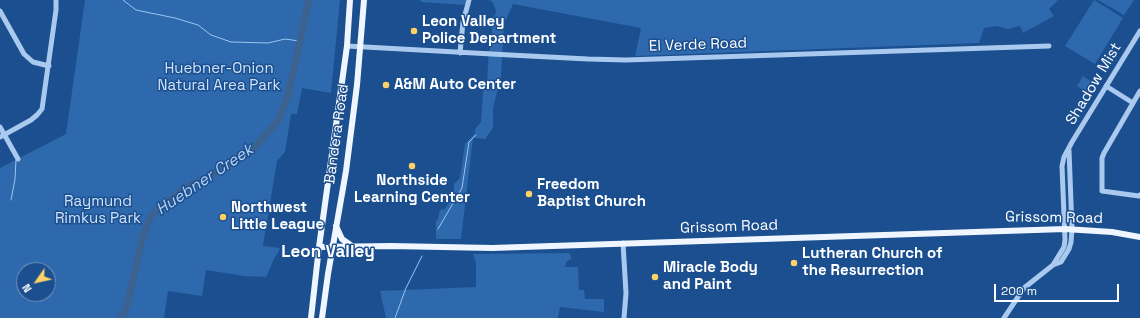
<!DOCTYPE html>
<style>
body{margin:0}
#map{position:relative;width:1140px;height:318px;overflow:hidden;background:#1b4f8f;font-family:"Space Grotesk",sans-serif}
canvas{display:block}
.north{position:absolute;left:16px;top:262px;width:40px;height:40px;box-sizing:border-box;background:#1b4f8f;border:1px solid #7695bc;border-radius:50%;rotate:236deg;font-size:11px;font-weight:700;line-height:16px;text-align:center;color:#fff}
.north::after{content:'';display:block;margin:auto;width:14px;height:18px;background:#ffd166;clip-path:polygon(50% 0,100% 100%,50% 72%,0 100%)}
.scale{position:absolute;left:994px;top:284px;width:125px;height:18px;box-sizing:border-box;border:2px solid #fff;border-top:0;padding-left:5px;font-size:12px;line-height:14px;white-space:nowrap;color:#fff;-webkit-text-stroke:3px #1b4f8f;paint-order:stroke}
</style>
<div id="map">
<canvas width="1140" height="318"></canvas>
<div class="north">N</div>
<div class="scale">200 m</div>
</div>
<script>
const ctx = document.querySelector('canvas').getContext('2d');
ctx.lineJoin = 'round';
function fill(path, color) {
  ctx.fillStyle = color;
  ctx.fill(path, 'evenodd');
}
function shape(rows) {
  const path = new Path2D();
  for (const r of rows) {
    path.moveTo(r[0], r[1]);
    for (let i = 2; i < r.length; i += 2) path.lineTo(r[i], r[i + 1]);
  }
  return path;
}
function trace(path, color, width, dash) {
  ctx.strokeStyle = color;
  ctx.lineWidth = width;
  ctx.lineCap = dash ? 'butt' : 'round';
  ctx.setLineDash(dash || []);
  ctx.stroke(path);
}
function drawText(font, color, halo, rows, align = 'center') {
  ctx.font = font + ' "Space Grotesk",sans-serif';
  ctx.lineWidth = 3;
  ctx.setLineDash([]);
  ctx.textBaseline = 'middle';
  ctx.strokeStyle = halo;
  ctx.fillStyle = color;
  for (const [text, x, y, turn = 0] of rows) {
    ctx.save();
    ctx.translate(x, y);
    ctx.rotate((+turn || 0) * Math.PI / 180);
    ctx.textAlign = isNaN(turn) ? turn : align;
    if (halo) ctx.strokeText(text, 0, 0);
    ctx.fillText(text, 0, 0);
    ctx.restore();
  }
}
fill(shape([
 [85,0,340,0,331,93,302,88,297,114,291,114,285,152,277,161,263,246,280,248,278,253,275,257,266,277,244,276,206,270,202,296,168,291,164,318,0,318,0,168,66,134],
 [24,270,48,270,48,294,24,294],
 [421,0,466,0,466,5,420,2],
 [486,0,1058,0,1049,9,1054,16,1023,33,1020,26,1008,29,997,26,984,28,979,43,635,56,641,28,513,4,504,24,501,76,493,108,493,128,485,139,473,138,461,239,436,239,436,221,438,219,440,210,445,209,454,195,454,184,460,178,465,144,475,133,475,129,481,122,483,93,487,80,489,51,492,44,492,24,496,11,492,1],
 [1094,0,1123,18,1095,64,1065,46],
 [1098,0,1134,0,1124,15],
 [1083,76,1092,82,1086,92,1077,86],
 [569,253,571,256,571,259,566,262,565,267,578,267,579,290,584,290,585,299,604,299,604,312,560,307,558,318,386,318,380,291,476,287,476,263,473,254]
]), '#2e69ad');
trace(shape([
 [123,0,136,10,175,18,198,25,211,35,231,42,268,43,285,39,299,41],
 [11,200,15,179,16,160],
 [438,229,462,188,469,142,476,135],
 [395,318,406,288,422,256]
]), '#9cc4f0', 1);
trace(shape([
 [121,318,128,303,142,239,150,218,159,208,188,187,237,161,250,152,278,121,288,96,309,0]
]), '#3c6290', 7);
trace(shape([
 [0,11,24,54,33,62,49,66],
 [347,46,510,55,588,59,626,60,1049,46],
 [460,53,463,22,469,0],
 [1106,86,1133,103],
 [1140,91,1104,153,1102,158,1102,191,1139,196,1140,195],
 [0,127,18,159],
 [0,137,31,120,37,115,42,109,56,10,56,0],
 [623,243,626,293,624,318],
 [1053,265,1064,247,1065,240,1062,166,1064,157,1072,142,1140,31],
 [1004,318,1024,288,1053,265,1061,262,1069,249,1071,242,1072,229,1069,150]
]), '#a9c9ee', 5);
trace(shape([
 [336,226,342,239,352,246],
 [319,247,391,246,492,248,1065,229,1112,232,1140,237],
 [311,318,319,247,347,46,350,0],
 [322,318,328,274,346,171,357,85,364,0]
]), '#f0f6ff', 6);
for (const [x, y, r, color] of [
 [414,31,4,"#ffd166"],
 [386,85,4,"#ffd166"],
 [412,166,4,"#ffd166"],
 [529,194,4,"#ffd166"],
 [223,217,4,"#ffd166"],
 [794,263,4,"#ffd166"],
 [655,277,4,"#ffd166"]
]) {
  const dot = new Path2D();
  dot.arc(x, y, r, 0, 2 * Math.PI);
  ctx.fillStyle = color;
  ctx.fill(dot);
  trace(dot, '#1b4f8f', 1.5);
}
drawText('bold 15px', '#fff', '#1b4f8f', [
 ["Leon Valley",422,22],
 ["Police Department",422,39],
 ["A&M Auto Center",394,85],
 ["Northside",412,181,"center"],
 ["Learning Center",412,198,"center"],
 ["Freedom",537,185],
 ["Baptist Church",537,202],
 ["Northwest",231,208],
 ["Little League",231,225],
 ["Lutheran Church of",802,254],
 ["the Resurrection",802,271],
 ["Miracle Body",663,268],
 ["and Paint",663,285]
], 'left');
drawText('15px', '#fff', '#1b4f8f', [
 ["El Verde Road",698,45,-2],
 ["Shadow Mist",1094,84,-59],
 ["Bandera Road",337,134,-82],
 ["Grissom Road",1054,218,1],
 ["Grissom Road",729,227,-2]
]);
drawText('15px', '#cfe3fa', '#1b4f8f', [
 ["Huebner-Onion",219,69],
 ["Natural Area Park",219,86],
 ["Raymund",98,202],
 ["Rimkus Park",98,219]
]);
drawText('italic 16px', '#b5d3f5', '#1b4f8f', [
 ["Huebner Creek",205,180,-34]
]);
drawText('bold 17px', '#fff', '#1b4f8f', [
 ["Leon Valley",328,252]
]);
</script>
